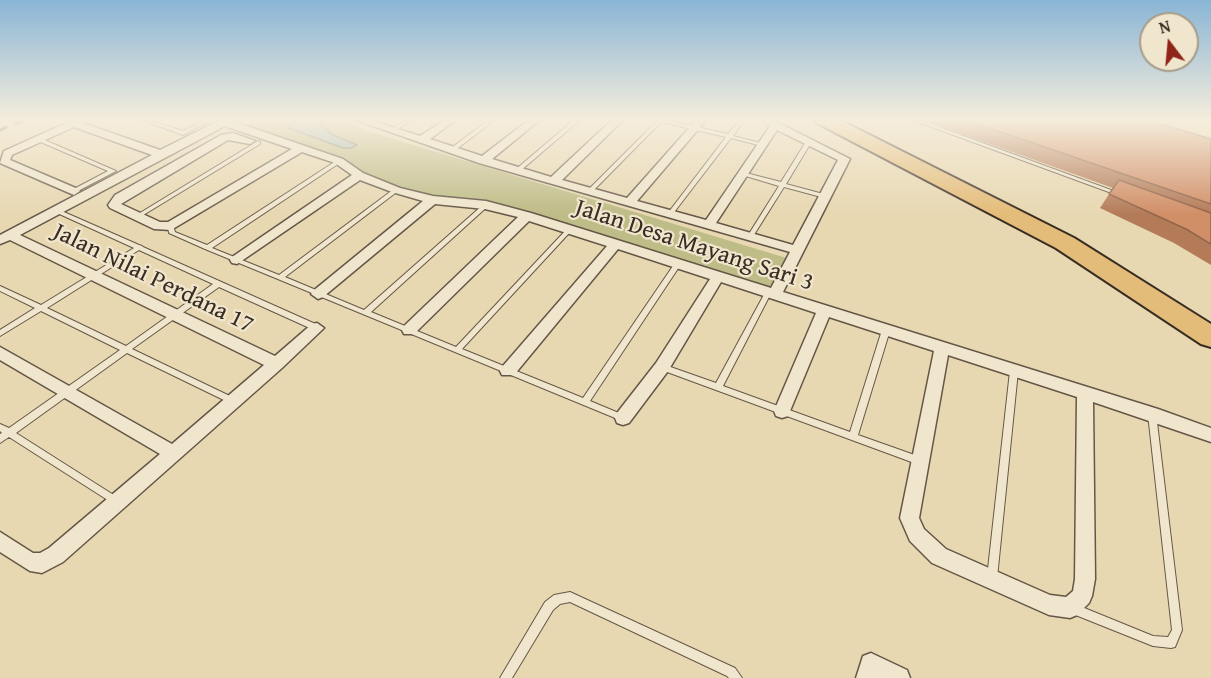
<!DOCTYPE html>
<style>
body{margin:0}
#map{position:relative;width:1211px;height:678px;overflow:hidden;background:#e8d8b2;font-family:"Gentium Book Plus",serif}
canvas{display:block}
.north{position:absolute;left:1139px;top:12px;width:60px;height:60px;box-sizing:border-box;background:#f0e6cd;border:2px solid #a69c89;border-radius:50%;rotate:344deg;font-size:16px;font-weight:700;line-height:24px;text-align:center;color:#382c23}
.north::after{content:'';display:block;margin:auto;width:21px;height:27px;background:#8f2418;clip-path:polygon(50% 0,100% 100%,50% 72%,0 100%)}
</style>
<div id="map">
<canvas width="1211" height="678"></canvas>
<div class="north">N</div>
</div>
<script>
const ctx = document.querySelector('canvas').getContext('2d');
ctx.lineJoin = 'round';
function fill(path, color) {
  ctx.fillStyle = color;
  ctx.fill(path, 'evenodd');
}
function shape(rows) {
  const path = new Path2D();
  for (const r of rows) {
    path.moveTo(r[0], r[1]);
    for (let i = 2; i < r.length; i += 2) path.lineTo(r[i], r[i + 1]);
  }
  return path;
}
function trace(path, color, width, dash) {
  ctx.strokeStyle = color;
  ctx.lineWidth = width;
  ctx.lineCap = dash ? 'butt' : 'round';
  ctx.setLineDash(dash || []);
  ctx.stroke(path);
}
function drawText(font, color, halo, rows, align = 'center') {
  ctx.font = font + ' "Gentium Book Plus",serif';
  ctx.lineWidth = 4.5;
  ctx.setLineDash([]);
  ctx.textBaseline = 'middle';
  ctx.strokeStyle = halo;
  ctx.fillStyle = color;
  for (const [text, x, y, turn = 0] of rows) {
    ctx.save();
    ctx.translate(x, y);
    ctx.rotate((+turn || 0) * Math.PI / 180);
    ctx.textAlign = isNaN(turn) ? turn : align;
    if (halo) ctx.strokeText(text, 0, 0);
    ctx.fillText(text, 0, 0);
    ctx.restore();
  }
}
fill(shape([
 [261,119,346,119,364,130,793,260,774,298,492,207,430,202,372,184,342,160,246,127,248,124]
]), '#bebc87');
const water = shape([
 [308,119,314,120,333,135,357,145,351,148,343,148,288,128,294,122,308,119]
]);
fill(water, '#9cb7b8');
trace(water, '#747f7c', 1.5);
const lane = shape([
 [139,119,146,119,183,131,207,119,213,119,183,135,139,119],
 [407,119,413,119,394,132,390,132,390,130,407,119],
 [490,119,496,119,454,151,450,151,450,149,490,119],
 [575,119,581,119,519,172,515,172,515,170,575,119],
 [654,119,663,119,728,134,741,119,745,119,733,136,765,144,762,146,731,138,672,215,670,216,667,214,668,213,726,137,661,122,591,193,587,193,587,191,657,121,654,119],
 [910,119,917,119,1122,194,1121,195,1117,195,910,119],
 [36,138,40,138,116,171,76,192,72,192,72,190,108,171,36,140,36,138],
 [807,140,812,141,786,184,827,195,828,196,825,198,784,187,752,238,748,238,747,237,779,186,739,174,742,172,781,182,807,140],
 [258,141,260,142,260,144,140,217,136,217,135,216,258,141],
 [339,159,341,160,341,162,212,248,279,275,394,189,398,189,398,191,285,277,364,310,484,204,488,204,488,206,371,312,456,347,567,229,571,229,571,231,462,349,583,398,675,263,679,263,680,265,679,267,590,401,626,416,627,418,626,420,623,421,620,420,205,249,169,233,168,226,171,224,173,225,175,232,207,245,339,159],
 [57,209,139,245,142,246,143,247,320,326,321,328,320,330,314,330,219,287,132,349,236,399,237,401,236,403,233,404,230,403,127,353,16,433,120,499,122,502,120,505,117,506,9,437,0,443,0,434,2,433,0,431,0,424,9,428,120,350,41,311,0,336,0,330,35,308,0,291,0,286,41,305,134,248,55,212,55,210,57,209],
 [139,250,213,284,126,346,47,308,139,250],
 [766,291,768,291,771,293,723,386,850,432,882,330,886,327,889,328,890,330,858,435,923,458,924,461,923,464,920,465,917,464,659,369,658,367,659,365,662,364,716,383,766,291],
 [1014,368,1017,369,1018,371,997,578,996,581,992,583,988,581,987,578,1010,371,1011,369,1014,368],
 [1152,411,1155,412,1156,414,1182,630,1175,647,1171,648,1153,646,1068,612,1067,608,1068,604,1072,603,1153,636,1168,637,1172,630,1148,414,1149,412,1152,411],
 [570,592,735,668,742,678,729,678,727,676,570,602,560,604,553,610,512,678,500,678,545,602,554,595,570,592]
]);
const street = shape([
 [75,119,88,119,83,123,160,150,220,120,239,119,235,122,343,159,363,173,400,188,433,196,486,201,531,213,771,288,790,252,479,163,353,119,367,119,420,136,446,119,457,119,430,139,482,156,530,119,541,119,492,159,551,177,613,119,624,119,562,180,627,198,697,119,707,119,637,201,706,220,770,126,759,119,771,119,850,159,783,292,1158,409,1211,428,1211,442,1093,402,1095,579,1092,596,1089,603,1077,615,1070,618,1049,615,932,563,910,541,900,518,934,351,829,317,790,411,788,416,782,418,776,416,774,411,816,313,721,282,668,371,629,423,623,425,617,423,615,418,617,413,656,363,710,279,618,249,514,375,502,375,500,371,502,367,607,246,529,221,414,334,404,334,402,330,404,326,518,217,485,209,435,204,323,297,318,299,311,294,313,291,423,201,392,192,360,180,237,264,232,263,230,260,232,257,352,175,335,163,302,152,171,230,154,229,110,208,108,205,115,195,221,135,233,133,255,141,250,144,228,140,121,204,160,222,168,222,292,149,225,126,20,235,275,356,312,324,317,323,324,328,282,368,63,562,42,573,30,571,0,552,0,532,33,553,40,553,49,548,160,454,0,360,0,347,172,444,264,365,10,240,0,244,0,235,152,155,74,127,12,155,10,160,78,189,80,191,74,195,0,163,4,151,75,119],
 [777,130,838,160,793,245,716,223,777,130],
 [948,355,1077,397,1075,579,1073,591,1066,597,1050,595,946,549,924,529,919,518,948,355],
 [871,653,907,670,910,678,856,678,863,656,871,653]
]);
const highway = shape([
 [814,119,838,119,1074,238,1211,324,1211,347,1201,344,1056,248,817,123,814,119]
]);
trace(lane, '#645747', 2);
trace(street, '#645747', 3);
trace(highway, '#382c23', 4);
fill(lane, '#f0e6cd');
fill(street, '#f0e6cd');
fill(highway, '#e4bc79');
trace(shape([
 [0,130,27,119]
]), '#382c23', 3, [8, 8]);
fill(shape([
 [920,119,1145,119,1211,139,1211,265,1174,243,1100,208,1113,188]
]), '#b47b59');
const building = shape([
 [963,119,1145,119,1211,139,1211,204,963,119],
 [1119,180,1211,213,1211,244,1186,229,1109,194,1119,180]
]);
fill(building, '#d18f68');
trace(building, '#926449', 1.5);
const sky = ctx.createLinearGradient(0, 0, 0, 214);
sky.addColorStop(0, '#89b5d5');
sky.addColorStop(0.56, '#f5eddc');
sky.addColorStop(1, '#f5eddc00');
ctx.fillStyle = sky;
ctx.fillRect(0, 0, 1211, 214);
drawText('24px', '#382c23', '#f0e6cd', [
 ["Jalan Desa Mayang Sari 3",694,246,18],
 ["Jalan Nilai Perdana 17",153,279,26]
]);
</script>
